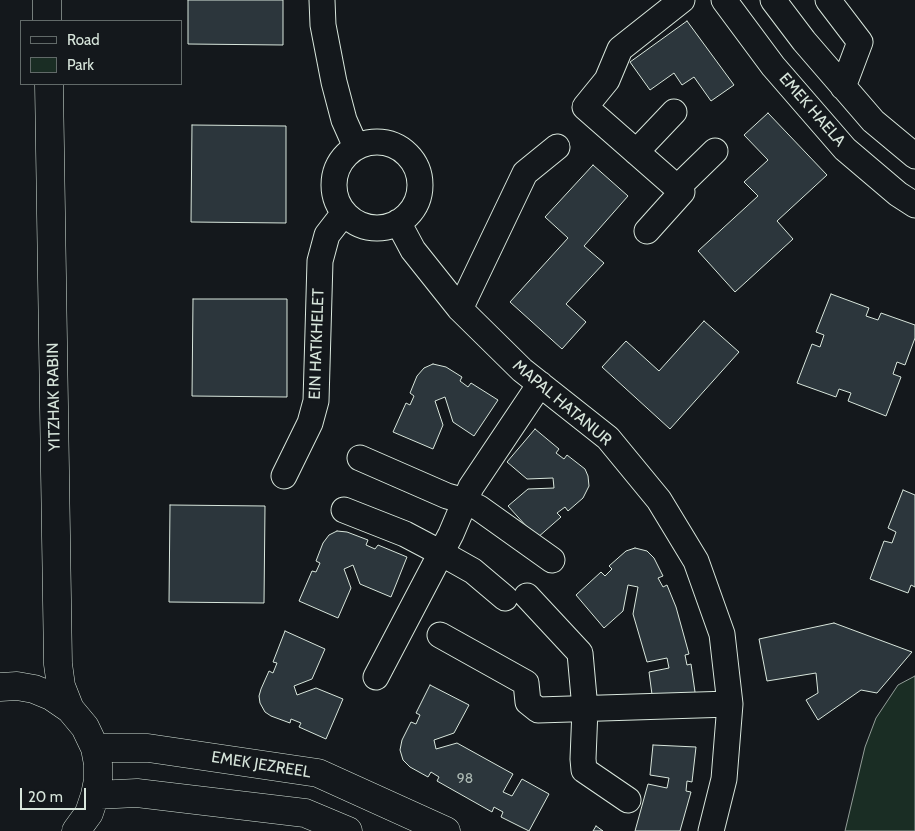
<!DOCTYPE html>
<style>
body{margin:0}
#map{position:relative;width:915px;height:831px;overflow:hidden;background:#14181c;font-family:Cabin,sans-serif}
canvas{display:block}
.legend{position:absolute;left:20px;top:20px;width:162px;height:65px;box-sizing:border-box;background:#14181c;border:1px solid #626a69;margin:0;padding:6px 9px;list-style:none;font-size:15px;color:#d8e6dc}
.legend li{display:flex;align-items:center;gap:10px;height:25px}
.legend b{width:25px;border:1px solid #626a69}
.scale{position:absolute;left:20px;top:788px;width:66px;height:22px;box-sizing:border-box;border:2px solid #d8e6dc;border-top:0;padding-left:6px;font-size:15px;line-height:18px;white-space:nowrap;color:#d8e6dc;-webkit-text-stroke:4px #14181c;paint-order:stroke}
</style>
<div id="map">
<canvas width="915" height="831"></canvas>
<ul class="legend">
<li><b style="height:6px;background:#14181c"></b>Road</li>
<li><b style="height:14px;background:#1a2d24"></b>Park</li>
</ul>
<div class="scale">20 m</div>
</div>
<script>
const ctx = document.querySelector('canvas').getContext('2d');
ctx.lineJoin = 'round';
function fill(path, color) {
  ctx.fillStyle = color;
  ctx.fill(path, 'evenodd');
}
function shape(rows) {
  const path = new Path2D();
  for (const r of rows) {
    if (r.length === 3) {
      path.moveTo(r[0] + r[2], r[1]);
      path.arc(r[0], r[1], r[2], 0, 2 * Math.PI);
      continue;
    }
    path.moveTo(r[0], r[1]);
    for (let i = 2; i < r.length; i += 2) path.lineTo(r[i], r[i + 1]);
  }
  return path;
}
function trace(path, color, width, dash) {
  ctx.strokeStyle = color;
  ctx.lineWidth = width;
  ctx.lineCap = dash ? 'butt' : 'round';
  ctx.setLineDash(dash || []);
  ctx.stroke(path);
}
function drawText(font, color, halo, rows, align = 'center') {
  ctx.font = font + ' Cabin,sans-serif';
  ctx.lineWidth = 4;
  ctx.setLineDash([]);
  ctx.textBaseline = 'middle';
  ctx.strokeStyle = halo;
  ctx.fillStyle = color;
  for (const [text, x, y, turn = 0] of rows) {
    ctx.save();
    ctx.translate(x, y);
    ctx.rotate((+turn || 0) * Math.PI / 180);
    ctx.textAlign = isNaN(turn) ? turn : align;
    if (halo) ctx.strokeText(text, 0, 0);
    ctx.fillText(text, 0, 0);
    ctx.restore();
  }
}
const green = shape([
 [915,676,915,831,845,831,865,747,876,718,898,685,915,676]
]);
fill(green, '#1a2d24');
trace(green, '#939e99', 1);
const building = shape([
 [188,0,283,0,283,45,188,44,188,0],
 [687,21,734,85,711,101,694,77,682,85,674,73,650,90,630,62,687,21],
 [768,113,827,175,777,221,793,239,735,292,698,251,758,196,744,182,768,160,744,135,768,113],
 [192,125,286,126,286,223,191,222,192,125],
 [593,165,628,196,584,246,604,263,566,304,586,322,562,349,510,302,568,238,545,217,593,165],
 [831,294,869,308,866,316,878,320,881,313,915,325,915,338,905,365,897,362,893,374,901,377,886,416,848,401,851,393,839,389,836,397,797,383,812,344,820,347,824,335,816,332,831,294],
 [193,299,287,299,287,397,192,396,193,299],
 [704,321,739,352,670,429,602,367,626,341,659,371,704,321],
 [433,364,446,367,462,377,460,381,468,387,471,383,498,400,474,436,453,422,445,397,435,401,443,425,433,449,393,432,406,403,410,405,414,396,410,393,417,376,424,368,433,364],
 [535,429,559,449,556,453,564,459,567,455,585,469,588,476,589,486,583,498,568,511,565,507,557,513,561,517,537,538,508,506,528,489,554,488,553,478,527,479,507,462,535,429],
 [903,490,915,495,915,587,911,585,908,593,870,579,884,541,892,543,896,532,888,528,903,490],
 [170,505,265,506,264,603,169,602,170,505],
 [337,531,347,532,368,540,366,545,375,549,378,545,407,557,391,597,360,584,353,565,344,569,351,588,338,618,299,601,312,571,316,572,320,563,316,561,323,543,329,535,337,531],
 [635,548,647,551,654,558,663,576,658,578,663,587,667,585,676,607,689,654,685,655,687,665,691,664,696,699,653,702,649,672,669,668,667,658,647,662,633,614,638,587,628,585,623,611,604,628,576,595,601,572,605,576,612,569,609,566,626,551,635,548],
 [834,623,912,652,877,693,861,690,818,720,806,700,818,693,816,673,767,681,759,639,834,623],
 [285,631,325,649,312,679,294,686,297,695,316,688,343,699,326,739,299,727,301,723,291,719,290,723,271,716,265,712,260,703,259,696,261,689,269,671,273,673,277,663,273,662,285,631],
 [430,685,469,705,454,733,434,740,436,749,457,743,513,774,503,792,512,796,522,779,549,794,529,831,501,817,503,812,494,807,492,812,437,781,439,777,431,772,428,777,410,767,403,760,400,750,402,740,411,722,416,724,420,715,416,713,430,685],
 [653,745,696,747,692,782,687,781,686,791,691,792,680,831,635,831,648,784,667,788,669,778,650,775,653,745],
 [596,826,603,831,593,831,596,826]
]);
fill(building, '#2c363c');
trace(building, '#d8e6dc', 1);
const minor = shape([
 [322,0,323,25,334,82,344,120,356,147],
 [724,0,773,66,845,149,898,194,915,205],
 [773,0,804,41,873,121,915,156],
 [828,0,860,42,843,87],
 [377,185,43],
 [636,152,674,112],
 [677,188,715,151],
 [398,222,413,250,460,309,522,370,608,438,659,500,696,561,722,634,730,704,724,779,711,831],
 [647,231,682,192,585,107,607,80,620,49,682,0],
 [460,309,525,173,557,147],
 [360,458,447,496,465,501,479,508,552,560],
 [284,476,310,423,316,401,320,261,327,235,344,213],
 [344,510,405,534,441,553,473,571,505,598],
 [527,596,580,653,585,709,583,759,584,770,628,800],
 [440,635,526,683,528,702,538,710,730,704],
 [376,677,451,534,471,487,540,384]
]);
const major = shape([
 [47,0,47,21],
 [49,84,58,664,61,686,70,709],
 [0,687,17,686,34,689,51,696,70,709,85,727,95,748,98,764,98,780,95,795,89,813,76,831],
 [95,748,148,748,318,773,446,831],
 [95,795,137,793,305,813,348,831]
]);
trace(minor, '#d8e6dc', 27);
trace(major, '#d8e6dc', 29);
trace(minor, '#14181c', 25);
trace(major, '#14181c', 28);
drawText('14px', '#adbab4', null, [
 ["98",465,779]
]);
drawText('16px', '#d8e6dc', '#14181c', [
 ["EMEK HAELA",812,110,49],
 ["EIN HATKHELET",317,344,-88],
 ["YITZHAK RABIN",54,397,-91],
 ["MAPAL HATANUR",562,403,40],
 ["EMEK JEZREEL",261,765,9]
]);
</script>
